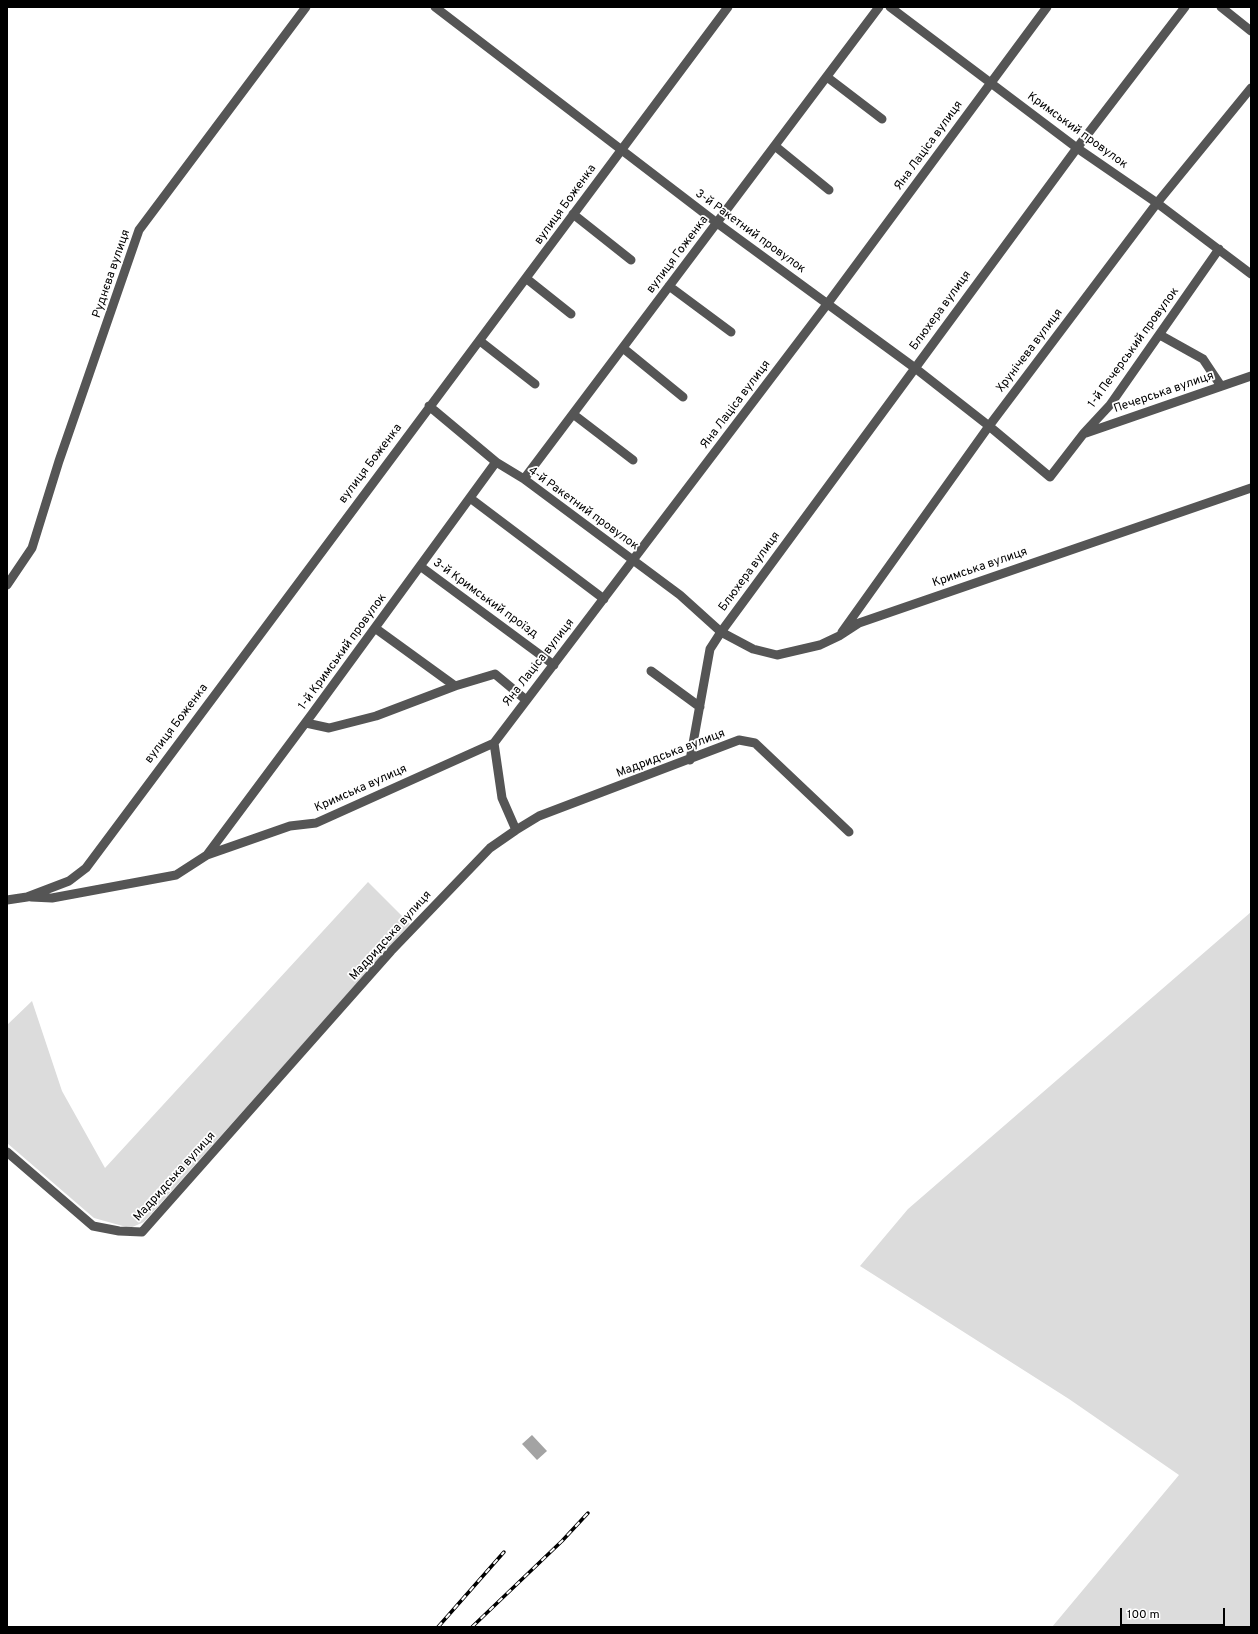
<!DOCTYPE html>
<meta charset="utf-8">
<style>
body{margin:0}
#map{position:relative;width:1258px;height:1634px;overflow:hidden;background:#fff;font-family:Overpass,sans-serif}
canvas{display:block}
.frame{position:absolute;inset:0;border:8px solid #000;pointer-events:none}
.scale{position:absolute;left:1120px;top:1608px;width:105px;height:18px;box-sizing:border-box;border:2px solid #000;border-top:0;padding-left:5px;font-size:12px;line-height:14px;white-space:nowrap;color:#000;-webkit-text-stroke:3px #fff;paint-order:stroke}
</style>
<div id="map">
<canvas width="1258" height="1634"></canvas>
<div class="frame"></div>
<div class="scale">100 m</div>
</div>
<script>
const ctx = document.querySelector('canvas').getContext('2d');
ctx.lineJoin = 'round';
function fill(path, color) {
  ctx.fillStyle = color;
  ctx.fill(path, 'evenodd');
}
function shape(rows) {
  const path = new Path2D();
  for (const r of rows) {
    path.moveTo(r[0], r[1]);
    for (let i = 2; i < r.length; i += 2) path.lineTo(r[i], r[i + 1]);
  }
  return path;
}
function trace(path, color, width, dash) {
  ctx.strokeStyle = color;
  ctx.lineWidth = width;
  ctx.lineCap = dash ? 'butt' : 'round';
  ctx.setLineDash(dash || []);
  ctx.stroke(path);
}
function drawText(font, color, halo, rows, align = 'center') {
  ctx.font = font + ' Overpass,sans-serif';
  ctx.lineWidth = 3.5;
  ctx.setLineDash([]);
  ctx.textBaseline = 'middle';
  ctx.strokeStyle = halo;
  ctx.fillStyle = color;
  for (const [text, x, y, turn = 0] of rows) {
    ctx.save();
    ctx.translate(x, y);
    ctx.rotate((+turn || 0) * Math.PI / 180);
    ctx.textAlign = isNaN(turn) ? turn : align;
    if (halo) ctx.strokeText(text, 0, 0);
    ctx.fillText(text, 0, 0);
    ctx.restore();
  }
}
fill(shape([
 [368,882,410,924,144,1222,130,1228,94,1218,7,1143,7,1025,32,1001,62,1091,105,1168],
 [1251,912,1251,1627,1052,1627,1179,1475,1069,1399,860,1266,908,1209]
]), '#dcdcdc');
fill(shape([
 [532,1435,547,1451,537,1460,522,1444]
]), '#a3a3a3');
trace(shape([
 [435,7,717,223,915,368,989,426,1050,477,1084,433,1110,405,1219,249],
 [890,7,1077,148,1157,203,1251,274],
 [1221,7,1251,31],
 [827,77,882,119],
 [775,146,829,190],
 [573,214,631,260],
 [527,279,571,314],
 [669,286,731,332],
 [1160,335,1203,359,1221,386],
 [480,341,535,384],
 [623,348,683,397],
 [429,406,496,462,524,479,680,595,721,632,753,649,777,655,820,645,839,636,859,623,1251,488],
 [573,414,633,460],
 [1086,433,1251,376],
 [524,479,879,7],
 [470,498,604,599],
 [420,566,554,665],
 [7,585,32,548,59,461,139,230,306,7],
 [375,628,455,686],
 [842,632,989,426,1157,203,1251,88],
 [651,671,700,707],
 [306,723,329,728,376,716,455,686,495,674,526,700],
 [690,760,710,649,721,632,1077,148,1185,7],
 [516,830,502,798,494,743,828,303,1047,7],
 [207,855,312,714,496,462],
 [31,897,52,898,176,875,207,855,290,826,316,823,494,743],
 [7,900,27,897,69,881,86,868,728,7],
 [7,1152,93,1226,119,1231,142,1232,391,951,490,848,516,830,539,816,739,740,755,743,849,832]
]), '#555', 9);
const rail = shape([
 [438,1627,504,1552],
 [472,1627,562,1541,588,1513]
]);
trace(rail, '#000', 3.5);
trace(rail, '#fff', 2, [6]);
drawText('12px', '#000', '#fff', [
 ["Кримський провулок",1077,131,36],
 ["Яна Лаціса вулиця",929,146,-54],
 ["вулиця Боженка",566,205,-54],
 ["3-й Ракетний провулок",750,232,36],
 ["вулиця Гоженка",678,255,-53],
 ["Руднєва вулиця",112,274,-71],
 ["Блюхера вулиця",941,311,-54],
 ["1-й Печерський провулок",1134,348,-54],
 ["Хрунічева вулиця",1030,351,-53],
 ["Печерська вулиця",1164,393,-19],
 ["Яна Лаціса вулиця",736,405,-53],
 ["вулиця Боженка",371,464,-53],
 ["4-й Ракетний провулок",583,509,36],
 ["Кримська вулиця",980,568,-19],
 ["Блюхера вулиця",750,572,-54],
 ["3-й Кримський проїзд",485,599,36],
 ["1-й Кримський провулок",343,652,-54],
 ["Яна Лаціса вулиця",539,663,-52],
 ["вулиця Боженка",177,724,-53],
 ["Мадридська вулиця",671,754,-21],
 ["Кримська вулиця",361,789,-24],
 ["Мадридська вулиця",391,936,-48],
 ["Мадридська вулиця",175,1177,-48]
]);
</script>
